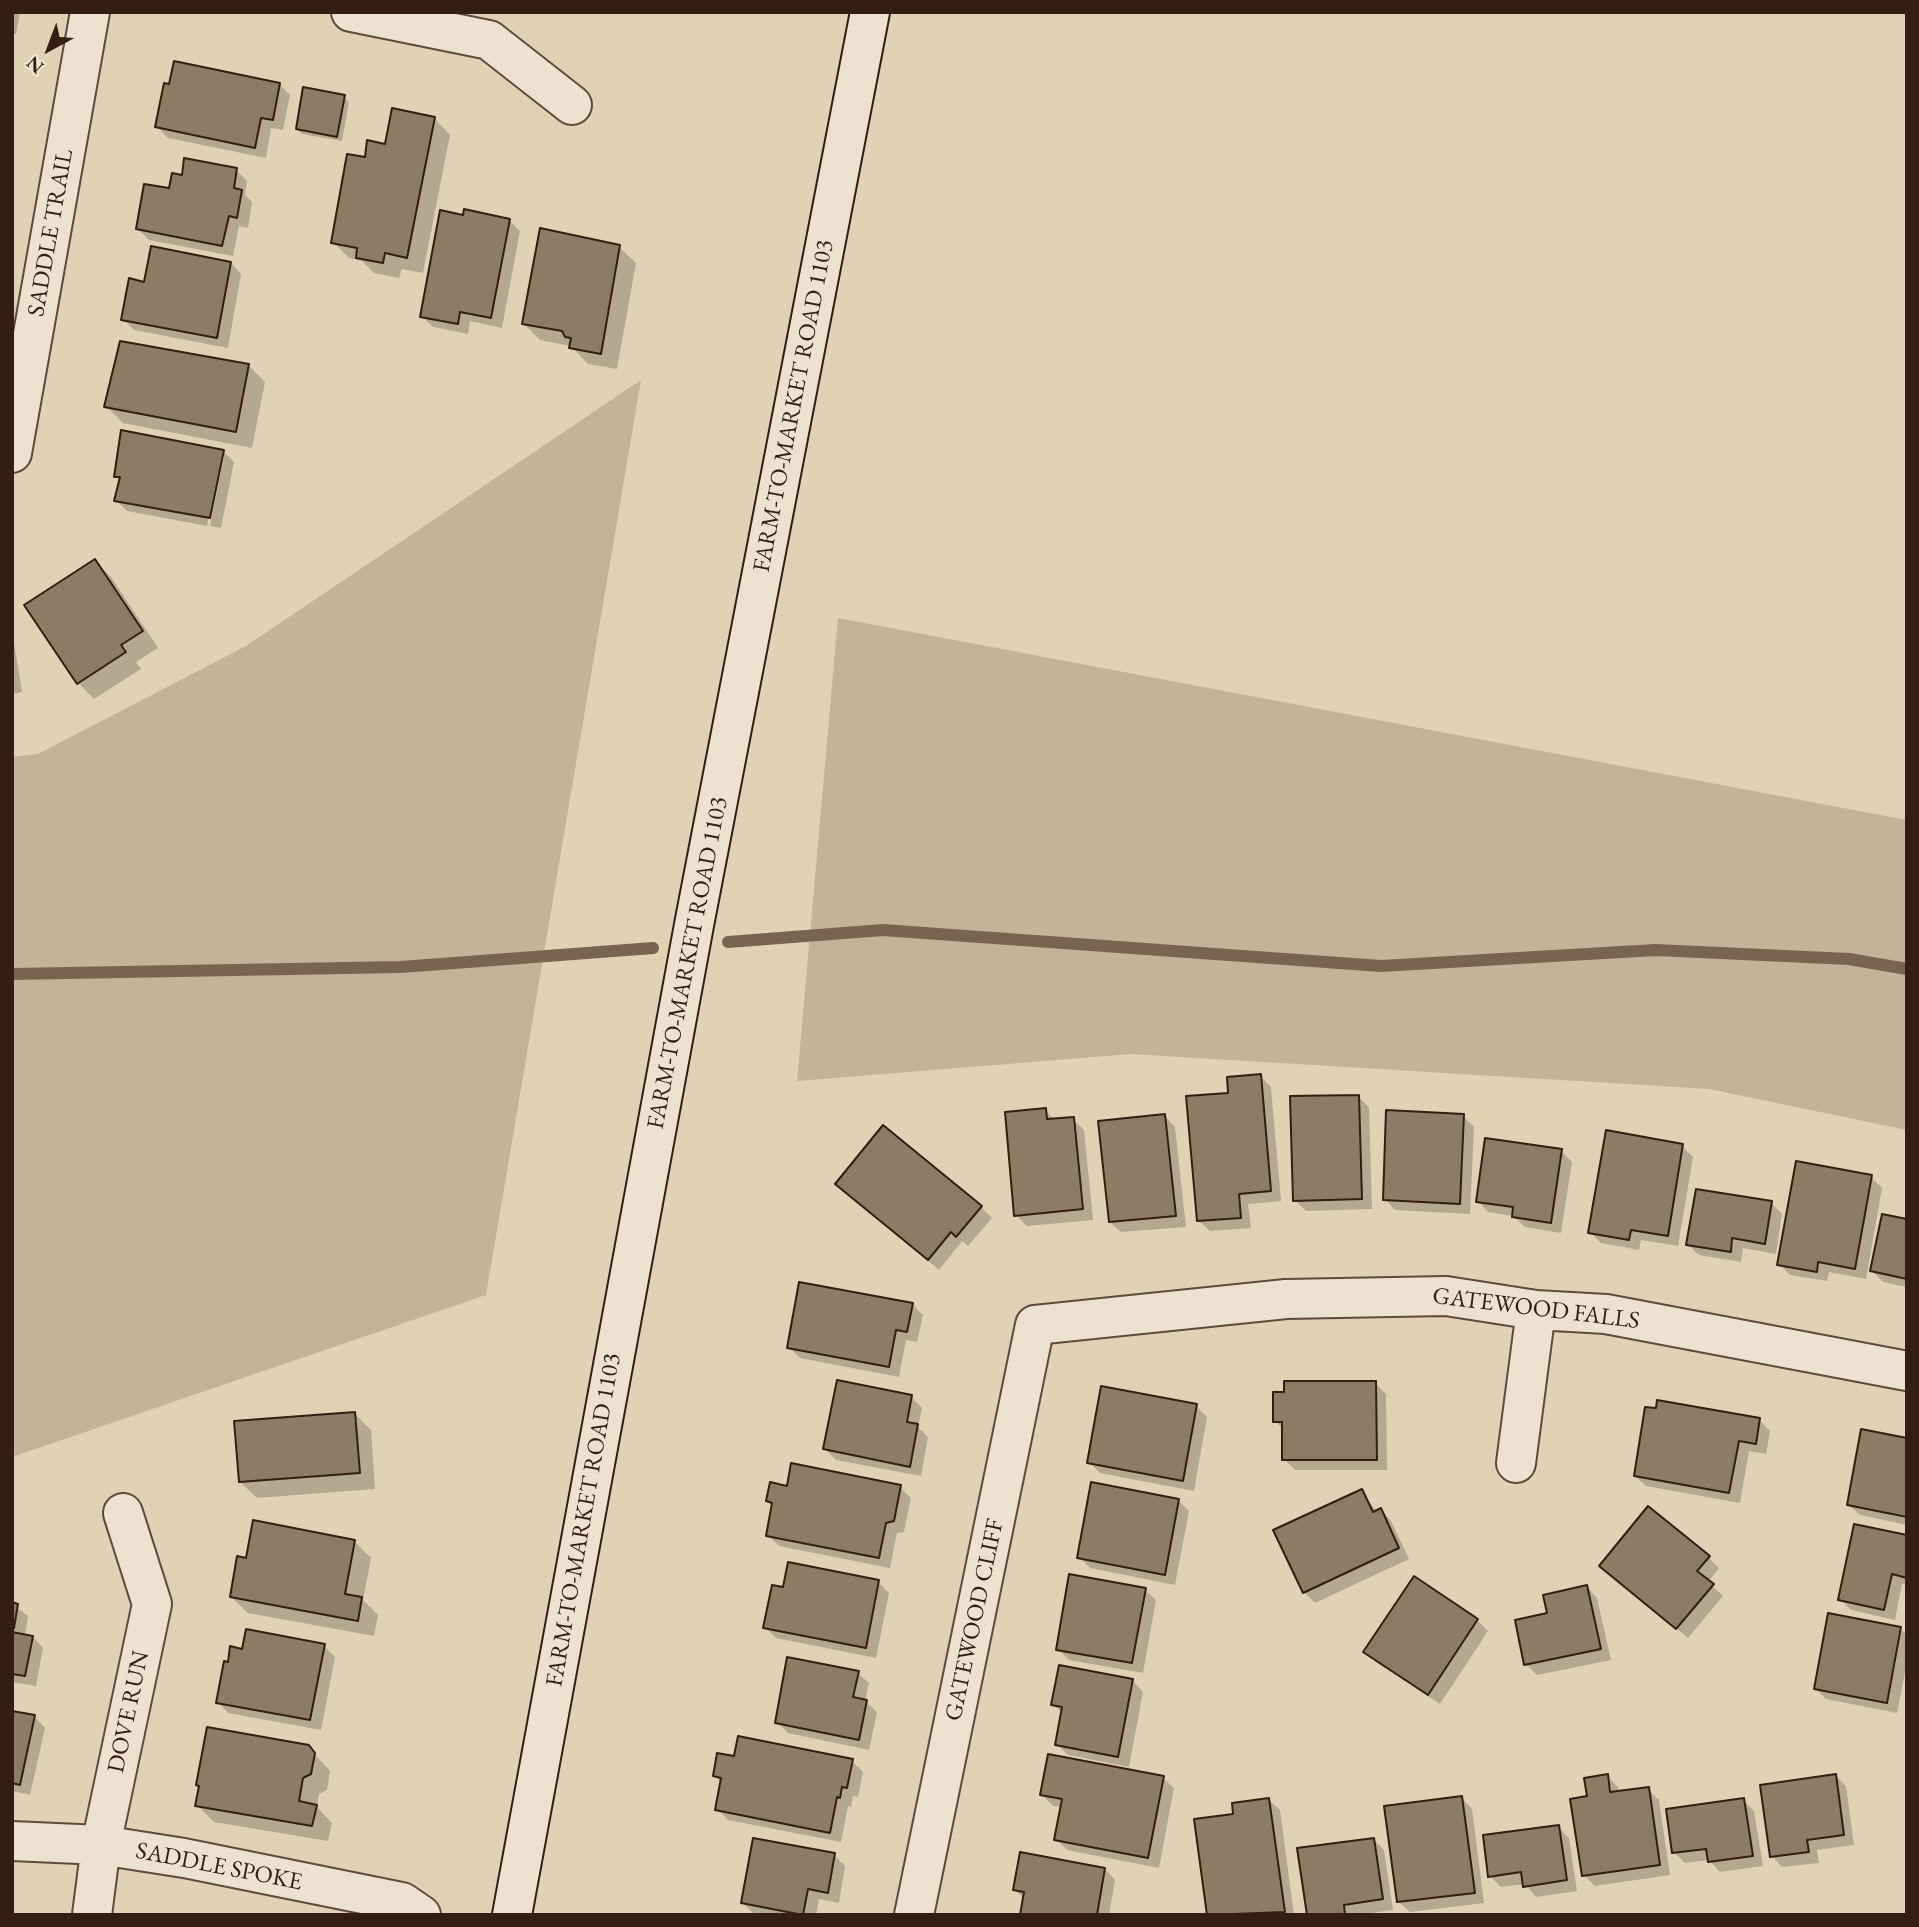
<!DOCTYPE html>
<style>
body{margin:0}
#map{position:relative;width:1919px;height:1927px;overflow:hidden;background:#e2d2b5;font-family:"EB Garamond",serif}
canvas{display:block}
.frame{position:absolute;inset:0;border:14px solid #341d11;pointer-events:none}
.north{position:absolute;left:14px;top:14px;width:70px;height:70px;-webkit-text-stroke:5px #ece2cf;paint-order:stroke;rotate:221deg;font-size:19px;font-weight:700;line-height:28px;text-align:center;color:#341d11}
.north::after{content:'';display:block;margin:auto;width:24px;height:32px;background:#341d11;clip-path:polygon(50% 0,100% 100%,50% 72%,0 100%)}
</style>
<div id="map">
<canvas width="1919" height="1927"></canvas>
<div class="frame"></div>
<div class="north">N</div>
</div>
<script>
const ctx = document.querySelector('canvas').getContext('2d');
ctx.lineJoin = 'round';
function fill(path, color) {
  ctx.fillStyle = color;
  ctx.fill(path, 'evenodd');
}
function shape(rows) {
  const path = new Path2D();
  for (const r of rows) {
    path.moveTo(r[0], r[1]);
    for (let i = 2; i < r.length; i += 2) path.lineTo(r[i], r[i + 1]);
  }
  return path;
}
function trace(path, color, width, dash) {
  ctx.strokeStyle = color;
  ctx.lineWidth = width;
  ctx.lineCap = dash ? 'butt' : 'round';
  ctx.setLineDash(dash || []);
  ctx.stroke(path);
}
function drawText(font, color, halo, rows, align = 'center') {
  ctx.font = font + ' "EB Garamond",serif';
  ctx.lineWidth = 7;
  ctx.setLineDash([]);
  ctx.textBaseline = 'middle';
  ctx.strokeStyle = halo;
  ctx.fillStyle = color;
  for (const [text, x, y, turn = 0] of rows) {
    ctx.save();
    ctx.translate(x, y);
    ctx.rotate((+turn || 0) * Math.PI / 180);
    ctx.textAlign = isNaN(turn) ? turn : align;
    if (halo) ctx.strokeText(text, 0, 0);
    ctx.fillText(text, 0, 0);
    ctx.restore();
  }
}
fill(shape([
 [641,380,486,1295,12,1457,12,757,38,754,246,646],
 [838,618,1907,820,1907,1130,1709,1089,1131,1054,797,1081]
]), '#c4b399');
fill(shape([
 [12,12,20,12,16,34,12,33],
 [279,84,290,95,283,130,271,128,266,158,168,138,157,127],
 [344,97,349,102,342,141,302,134,297,129],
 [434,118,450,135,423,273,402,269,399,278,374,273,362,261,349,258,333,242,366,159],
 [236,170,247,181,245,195,252,202,248,228,239,226,233,256,149,240,138,229,183,177],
 [464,218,509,220,520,231,502,328,470,321,468,334,433,327,422,316],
 [619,247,636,263,617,369,588,364,571,346,540,340,524,324],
 [231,263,241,274,228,348,134,330,123,319,146,284],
 [249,366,265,382,252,448,123,423,106,406],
 [223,451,234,462,221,528,210,526,224,457,221,457,207,526,127,511,116,500,121,481,115,476],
 [94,561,111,577,158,648,136,662,141,669,94,699,78,683],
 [12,630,22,692,12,694],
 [1260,1076,1271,1087,1281,1201,1248,1204,1251,1228,1210,1231,1199,1221,1230,1094],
 [1358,1097,1369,1107,1372,1209,1306,1211,1295,1200],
 [1045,1110,1055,1120,1073,1119,1084,1130,1093,1220,1027,1226,1016,1215],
 [1165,1116,1175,1127,1186,1227,1121,1232,1110,1222],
 [1463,1116,1474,1127,1470,1214,1395,1210,1385,1199],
 [1682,1146,1693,1157,1678,1246,1641,1240,1639,1250,1601,1243,1590,1232],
 [1561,1151,1572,1162,1561,1233,1525,1227,1513,1216,1488,1212,1478,1201],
 [1871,1177,1882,1188,1866,1279,1829,1272,1827,1281,1790,1275,1779,1264],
 [837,1184,981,1207,992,1218,968,1246,962,1241,939,1270],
 [1771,1203,1782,1214,1776,1254,1743,1248,1741,1262,1699,1255,1688,1245],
 [1907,1221,1907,1287,1883,1282,1872,1271],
 [912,1304,923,1315,917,1342,906,1340,899,1377,800,1358,789,1347],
 [1375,1383,1386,1394,1387,1470,1295,1470,1284,1459,1284,1430,1275,1421],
 [911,1397,922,1408,918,1427,928,1437,921,1476,836,1460,825,1449],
 [1196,1406,1207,1417,1194,1491,1100,1473,1089,1462],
 [354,1413,371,1430,375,1489,257,1498,240,1482],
 [1759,1420,1770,1431,1766,1454,1749,1451,1740,1503,1646,1486,1635,1476],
 [1907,1440,1907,1525,1860,1515,1849,1505],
 [900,1487,911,1498,904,1532,897,1533,890,1568,779,1546,768,1535,773,1507,768,1501,788,1488],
 [1361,1491,1377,1512,1381,1510,1391,1521,1409,1559,1315,1603,1304,1592],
 [1178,1500,1189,1511,1175,1585,1090,1568,1079,1557],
 [1907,1537,1907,1585,1902,1584,1895,1620,1851,1610,1840,1599],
 [354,1541,371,1558,363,1600,378,1615,374,1636,248,1613,231,1597,247,1560],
 [1708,1557,1719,1568,1708,1582,1723,1596,1688,1638,1602,1566],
 [878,1582,889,1593,876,1658,776,1638,765,1627,784,1589],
 [1587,1587,1597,1598,1611,1660,1537,1675,1526,1664,1549,1615],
 [1145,1590,1156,1600,1143,1673,1069,1660,1058,1649],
 [12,1604,28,1616,25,1636,33,1637,43,1648,36,1686,12,1682],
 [1477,1620,1488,1631,1440,1704,1376,1662,1366,1652],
 [1900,1629,1907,1635,1907,1662,1897,1713,1826,1699,1815,1688],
 [324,1646,335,1657,321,1730,228,1713,218,1702,229,1664,243,1651],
 [858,1673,869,1683,865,1701,877,1712,869,1750,788,1733,777,1722],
 [1133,1681,1143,1692,1129,1767,1068,1755,1057,1744,1063,1714,1053,1704],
 [12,1713,35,1717,45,1728,30,1795,12,1791],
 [308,1747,330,1771,327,1790,319,1794,317,1807,332,1823,328,1841,214,1822,197,1805],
 [852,1761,863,1772,858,1797,853,1796,851,1807,848,1806,841,1842,728,1820,717,1809,722,1783,715,1776],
 [1835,1775,1846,1786,1854,1845,1817,1850,1819,1863,1782,1867,1772,1856],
 [1607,1776,1618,1787,1619,1793,1648,1789,1659,1800,1670,1875,1595,1886,1584,1875,1589,1797],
 [1163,1778,1174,1788,1159,1868,1067,1850,1056,1839,1062,1807,1053,1806,1042,1795],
 [1462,1798,1472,1809,1484,1903,1410,1912,1399,1902],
 [1269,1800,1280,1810,1294,1915,1209,1915,1235,1815],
 [1743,1800,1754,1811,1763,1866,1720,1872,1709,1860,1685,1863,1674,1852],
 [1558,1827,1569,1838,1577,1891,1536,1897,1525,1884,1501,1887,1490,1876],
 [1374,1840,1384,1850,1393,1910,1357,1915,1308,1915],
 [834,1855,845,1866,839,1903,819,1899,816,1915,760,1915,754,1914,743,1903],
 [1105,1869,1115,1880,1109,1915,1022,1915,1025,1899,1015,1890]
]), '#0003');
trace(shape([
 [728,942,883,930,1381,966,1656,950,1849,959,1907,969],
 [12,974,401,967,653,948]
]), '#796452', 12);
const building = shape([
 [174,61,280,83,273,120,261,118,255,148,155,127,164,83,169,84,174,61],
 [303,87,345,95,337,137,296,129,303,87],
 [392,108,435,117,407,258,385,253,383,263,356,258,357,248,331,243,347,154,365,157,367,140,385,144,392,108],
 [184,158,237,168,234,188,242,190,237,218,229,216,222,246,136,229,144,184,169,188,172,173,182,175,184,158],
 [464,209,510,219,491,318,460,312,458,324,420,317,440,210,463,215,464,209],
 [540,228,620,245,601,354,569,348,571,338,565,337,562,331,522,324,540,228],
 [151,246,231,262,217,338,121,320,129,278,144,282,151,246],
 [120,341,249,364,236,432,104,407,120,341],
 [121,430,224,450,210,518,114,501,120,477,114,477,121,430],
 [95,559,143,631,121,645,126,652,77,684,24,605,95,559],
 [1261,1074,1271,1191,1239,1194,1241,1218,1197,1221,1186,1096,1228,1093,1227,1077,1261,1074],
 [1359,1095,1362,1199,1293,1201,1290,1096,1359,1095],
 [1046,1108,1047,1119,1074,1117,1083,1209,1014,1216,1005,1112,1046,1108],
 [1386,1110,1464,1114,1460,1204,1383,1200,1386,1110],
 [1165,1114,1176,1216,1109,1222,1098,1121,1165,1114],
 [883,1125,982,1206,956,1237,951,1232,928,1260,835,1184,883,1125],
 [1606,1130,1683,1144,1668,1236,1631,1230,1629,1240,1588,1233,1606,1130],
 [1485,1138,1562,1149,1551,1223,1512,1217,1513,1207,1476,1202,1485,1138],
 [1796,1161,1872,1175,1855,1269,1818,1262,1817,1272,1777,1265,1796,1161],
 [1696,1189,1772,1201,1765,1244,1732,1238,1731,1252,1686,1245,1696,1189],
 [1882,1214,1907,1219,1907,1279,1870,1271,1882,1214],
 [799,1282,913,1303,907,1332,896,1330,889,1367,787,1348,799,1282],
 [837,1380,912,1395,907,1422,918,1424,910,1467,823,1449,837,1380],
 [1284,1381,1376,1381,1377,1460,1282,1460,1282,1422,1273,1422,1273,1392,1284,1392,1284,1381],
 [1101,1386,1197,1404,1183,1481,1087,1463,1101,1386],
 [1657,1400,1760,1418,1756,1444,1739,1441,1729,1493,1634,1476,1645,1407,1656,1408,1657,1400],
 [355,1412,360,1473,239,1482,234,1421,355,1412],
 [1861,1429,1907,1438,1907,1517,1847,1505,1861,1429],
 [791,1463,901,1485,894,1521,886,1523,879,1558,766,1536,772,1503,766,1501,770,1482,787,1486,791,1463],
 [1091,1482,1179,1499,1165,1575,1077,1558,1091,1482],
 [1362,1489,1373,1512,1381,1508,1399,1548,1303,1593,1273,1530,1362,1489],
 [1648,1506,1710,1556,1697,1571,1714,1584,1676,1629,1599,1566,1648,1506],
 [253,1520,355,1540,345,1594,362,1597,358,1621,230,1597,237,1556,246,1558,253,1520],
 [1854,1524,1907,1535,1907,1578,1892,1574,1884,1610,1838,1600,1854,1524],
 [788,1562,879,1580,866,1648,763,1628,772,1585,783,1587,788,1562],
 [1069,1574,1146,1588,1132,1663,1056,1650,1069,1574],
 [1414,1576,1478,1619,1428,1695,1363,1652,1414,1576],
 [1587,1585,1601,1649,1524,1665,1515,1620,1547,1613,1543,1595,1587,1585],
 [12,1602,18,1604,14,1628,12,1628,12,1602],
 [1828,1613,1901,1627,1887,1703,1814,1689,1828,1613],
 [246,1629,325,1644,310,1720,216,1703,224,1661,228,1662,230,1646,242,1649,246,1629],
 [12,1632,33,1636,25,1676,12,1674,12,1632],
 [787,1657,859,1671,853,1697,867,1700,859,1740,775,1723,787,1657],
 [1059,1665,1133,1679,1118,1757,1055,1745,1062,1707,1051,1705,1059,1665],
 [12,1711,35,1715,20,1785,12,1783,12,1711],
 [207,1727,309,1745,315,1753,311,1774,303,1778,299,1801,317,1805,312,1826,195,1806,199,1786,196,1785,207,1727],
 [738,1736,853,1759,847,1788,842,1787,840,1798,837,1797,830,1833,715,1810,721,1778,713,1776,717,1753,734,1756,738,1736],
 [1048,1754,1164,1776,1148,1858,1054,1840,1062,1799,1040,1795,1048,1754],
 [1608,1774,1610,1792,1649,1787,1660,1865,1582,1876,1570,1799,1587,1796,1584,1778,1608,1774],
 [1836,1774,1844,1835,1807,1840,1809,1852,1770,1857,1760,1785,1836,1774],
 [1462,1796,1475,1893,1397,1902,1384,1806,1462,1796],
 [1269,1798,1285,1912,1207,1915,1194,1819,1233,1814,1232,1803,1269,1798],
 [1744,1798,1753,1856,1708,1862,1706,1849,1672,1853,1666,1809,1744,1798],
 [1559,1825,1567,1880,1523,1887,1521,1872,1488,1877,1483,1835,1559,1825],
 [753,1838,835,1853,828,1893,808,1889,803,1915,741,1903,753,1838],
 [1374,1838,1383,1899,1344,1905,1345,1914,1307,1915,1297,1848,1374,1838],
 [1020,1852,1105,1868,1097,1915,1020,1915,1024,1892,1013,1890,1020,1852]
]);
fill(building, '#8e7b66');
trace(building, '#341d11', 2);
const street = shape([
 [351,12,489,40,572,105],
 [12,453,90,12],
 [1516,1463,1536,1310],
 [12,1841,101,1845,184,1858,402,1902,421,1915],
 [92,1915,101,1845,152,1604,123,1513],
 [914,1915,1035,1325,1286,1299,1446,1296,1536,1310,1606,1314,1907,1371]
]);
const secondary = shape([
 [512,1915,694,925,870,12]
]);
trace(street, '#604a3a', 42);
trace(secondary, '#341d11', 42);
trace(street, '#ece2cf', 38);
trace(secondary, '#ece2cf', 38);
drawText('24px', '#341d11', '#ece2cf', [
 ["SADDLE TRAIL",51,233,-80],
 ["FARM-TO-MARKET ROAD 1103",794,406,-79],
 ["FARM-TO-MARKET ROAD 1103",688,963,-79],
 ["GATEWOOD FALLS",1536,1309,7],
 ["FARM-TO-MARKET ROAD 1103",584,1520,-80],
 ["GATEWOOD CLIFF",975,1620,-78],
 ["DOVE RUN",129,1712,-78],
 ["SADDLE SPOKE",219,1867,11]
]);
</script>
